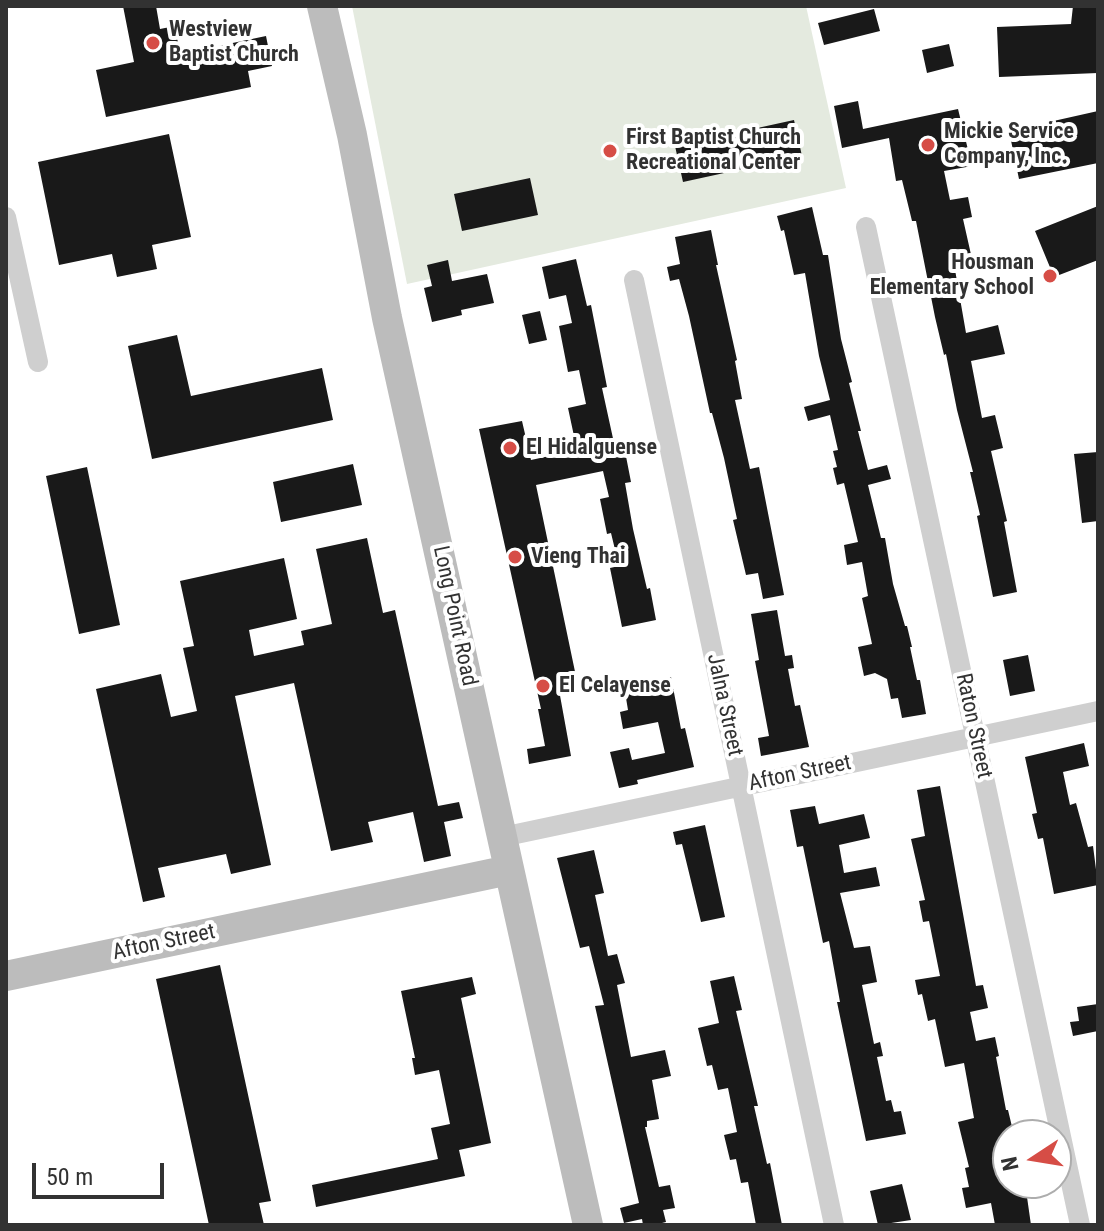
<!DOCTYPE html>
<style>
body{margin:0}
#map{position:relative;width:1104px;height:1231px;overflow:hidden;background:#fff;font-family:"Roboto Condensed",sans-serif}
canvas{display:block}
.frame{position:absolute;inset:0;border:8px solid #323232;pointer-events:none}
.north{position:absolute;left:992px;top:1119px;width:80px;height:80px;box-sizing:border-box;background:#fff;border:2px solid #adadad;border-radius:50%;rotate:258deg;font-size:22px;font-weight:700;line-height:32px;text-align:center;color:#323232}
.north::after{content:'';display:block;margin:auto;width:28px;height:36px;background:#d64d46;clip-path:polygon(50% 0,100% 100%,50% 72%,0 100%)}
.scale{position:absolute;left:32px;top:1163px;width:132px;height:36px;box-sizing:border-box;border:4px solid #323232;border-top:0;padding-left:10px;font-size:24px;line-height:28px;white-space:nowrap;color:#323232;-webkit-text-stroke:6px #fff;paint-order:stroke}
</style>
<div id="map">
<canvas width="1104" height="1231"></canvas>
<div class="frame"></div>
<div class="north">N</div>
<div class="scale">50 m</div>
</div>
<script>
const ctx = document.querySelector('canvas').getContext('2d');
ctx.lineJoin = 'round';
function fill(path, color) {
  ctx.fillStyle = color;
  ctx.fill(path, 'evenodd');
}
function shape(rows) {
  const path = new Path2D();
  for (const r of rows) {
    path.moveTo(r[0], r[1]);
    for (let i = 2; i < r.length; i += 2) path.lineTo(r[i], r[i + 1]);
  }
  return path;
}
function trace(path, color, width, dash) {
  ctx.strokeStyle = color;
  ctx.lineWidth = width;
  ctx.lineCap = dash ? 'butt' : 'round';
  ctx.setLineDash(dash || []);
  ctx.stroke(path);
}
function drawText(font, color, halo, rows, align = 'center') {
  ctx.font = font + ' "Roboto Condensed",sans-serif';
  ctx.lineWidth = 8;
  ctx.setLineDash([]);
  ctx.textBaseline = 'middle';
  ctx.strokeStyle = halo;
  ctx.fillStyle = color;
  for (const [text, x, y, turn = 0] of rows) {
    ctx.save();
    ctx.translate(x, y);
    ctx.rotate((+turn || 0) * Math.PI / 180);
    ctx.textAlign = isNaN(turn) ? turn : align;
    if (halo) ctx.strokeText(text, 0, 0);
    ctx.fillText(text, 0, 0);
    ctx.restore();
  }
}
fill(shape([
 [352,6,806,6,846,188,407,284]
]), '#e4eadf');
fill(shape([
 [123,6,156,6,160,29,175,26,180,54,266,36,272,66,248,71,251,87,106,117,96,70,134,62],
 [1073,6,1098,6,1098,73,999,77,997,27,1071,24],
 [874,9,880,31,824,45,818,23],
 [949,44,954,66,927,73,922,50],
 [858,101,863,129,958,109,972,166,944,171,950,200,968,197,972,217,963,219,972,259,954,264,966,333,998,325,1005,354,971,361,982,418,995,415,1003,448,991,451,1007,521,1004,522,1017,592,993,597,977,516,980,515,970,472,973,472,957,410,946,354,944,355,935,317,916,221,912,221,902,180,896,181,889,138,842,148,834,106],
 [1098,111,1098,163,1019,179,1009,131],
 [794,120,802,156,683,182,675,146],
 [169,134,191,237,152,245,157,269,117,277,112,254,59,265,38,162],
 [530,178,538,215,462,231,454,194],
 [1098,206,1098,260,1054,277,1035,231],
 [812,207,823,255,828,255,841,339,852,382,849,383,861,431,858,431,868,470,887,465,891,479,868,485,881,538,885,538,893,584,905,626,907,626,912,647,910,647,917,680,920,680,926,714,902,718,898,698,891,699,887,679,875,673,864,676,858,647,872,644,862,598,868,596,862,562,847,565,844,545,858,542,844,483,837,485,833,468,837,467,833,451,838,450,830,415,808,421,804,407,830,400,819,356,805,273,794,275,784,230,781,231,777,216],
 [711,230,718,265,716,265,737,360,735,361,742,399,735,400,750,469,759,467,784,595,763,599,758,573,746,575,733,520,737,519,724,458,712,413,710,413,689,316,679,279,670,281,667,267,680,264,675,237],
 [576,259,587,306,591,305,607,387,602,388,614,443,623,441,631,482,625,483,633,529,647,589,650,588,656,620,622,627,610,568,619,566,611,533,607,534,600,499,609,497,603,471,536,485,578,686,559,690,571,756,529,764,527,749,545,746,538,709,541,709,479,429,522,421,531,460,577,450,568,408,586,404,579,370,568,372,559,326,572,323,566,295,549,299,542,267],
 [448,260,452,281,487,274,494,303,461,310,462,315,432,322,424,288,432,286,427,265],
 [540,311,547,340,529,344,522,315],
 [177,335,191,396,322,368,333,420,152,459,128,346],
 [1098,452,1098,521,1082,523,1074,454],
 [353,464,362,505,281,522,273,482],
 [87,467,120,625,79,634,46,476],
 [367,538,383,613,395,610,438,806,459,802,463,818,444,822,451,856,424,862,413,812,368,822,373,842,331,851,294,683,235,696,271,865,231,874,226,854,158,868,165,897,143,902,96,689,161,674,171,717,197,711,183,648,194,646,180,581,284,558,297,619,249,630,254,656,304,645,301,631,332,624,316,549],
 [777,610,785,656,792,655,794,668,788,669,795,706,800,705,809,747,761,756,758,738,769,736,755,661,759,660,751,614],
 [1028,655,1035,691,1010,696,1003,660],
 [671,677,681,729,685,728,694,767,637,780,638,784,619,788,610,752,629,748,632,760,665,753,658,722,623,729,620,712,628,710,624,686],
 [1084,743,1089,766,1063,772,1070,805,1076,803,1088,847,1093,846,1098,885,1054,894,1043,838,1038,839,1032,814,1037,813,1025,757],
 [940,786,976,986,983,985,988,1008,970,1012,976,1041,995,1037,999,1056,996,1057,1006,1110,1008,1110,1014,1135,1008,1135,1008,1183,1025,1183,1031,1225,995,1225,991,1203,966,1208,962,1188,969,1187,965,1168,969,1167,958,1122,974,1118,964,1063,945,1067,935,1019,928,1021,922,994,918,995,915,980,940,976,929,921,923,922,919,901,925,900,911,839,925,836,917,790],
 [815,806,819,824,864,814,870,838,839,845,844,873,876,867,880,886,840,893,854,948,870,946,877,982,862,985,874,1044,880,1042,883,1056,877,1057,886,1101,891,1100,894,1112,901,1111,906,1134,866,1141,837,1002,840,1002,829,941,823,943,803,846,797,847,790,810],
 [705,825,725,917,701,922,682,844,676,845,673,832],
 [594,850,604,893,595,895,608,956,617,954,625,983,617,985,631,1057,665,1050,671,1076,652,1080,659,1119,647,1121,647,1127,645,1127,659,1187,670,1185,675,1208,663,1210,666,1222,654,1225,643,1225,642,1219,624,1223,620,1208,639,1203,595,1006,604,1005,589,946,580,948,557,858],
 [220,965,271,1201,259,1203,264,1225,209,1225,156,979],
 [734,976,742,1010,736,1011,758,1106,754,1106,767,1164,770,1163,782,1225,756,1225,748,1182,741,1183,736,1159,730,1160,724,1135,737,1132,728,1088,718,1090,712,1065,707,1066,698,1028,719,1023,710,981],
 [472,977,476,994,461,998,491,1143,459,1150,465,1176,316,1207,312,1185,438,1159,431,1128,450,1124,439,1070,415,1075,412,1058,415,1058,401,991],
 [1098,1004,1098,1031,1073,1036,1070,1022,1079,1021,1077,1007],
 [902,1184,911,1220,878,1225,870,1191]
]), '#191919');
trace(shape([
 [6,217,38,362],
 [866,227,1080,1225],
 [634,280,834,1225],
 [502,837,1098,711]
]), '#cfcfcf', 20);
trace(shape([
 [322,6,352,135,387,318,588,1225],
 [6,976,509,870]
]), '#bcbcbc', 30);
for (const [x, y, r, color] of [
 [153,43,8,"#d64d46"],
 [928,145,8,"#d64d46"],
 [610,151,8,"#d64d46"],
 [1050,276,8,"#d64d46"],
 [510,448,8,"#d64d46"],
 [515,557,8,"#d64d46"],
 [543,686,8,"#d64d46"]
]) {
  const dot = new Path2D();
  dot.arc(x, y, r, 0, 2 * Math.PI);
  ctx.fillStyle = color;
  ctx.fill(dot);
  trace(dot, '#fff', 3);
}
drawText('bold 22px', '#323232', '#fff', [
 ["Westview",169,30],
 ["Baptist Church",169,55],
 ["Mickie Service",944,132],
 ["Company, Inc.",944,157],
 ["First Baptist Church",626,138],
 ["Recreational Center",626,163],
 ["Housman",1034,263,"right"],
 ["Elementary School",1034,288,"right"],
 ["El Hidalguense",526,448],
 ["Vieng Thai",531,557],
 ["El Celayense",559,686]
], 'left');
drawText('22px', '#323232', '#fff', [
 ["Long Point Road",454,616,78],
 ["Jalna Street",724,705,78],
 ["Raton Street",973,726,78],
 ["Afton Street",800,774,-12],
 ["Afton Street",164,943,-12]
]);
</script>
